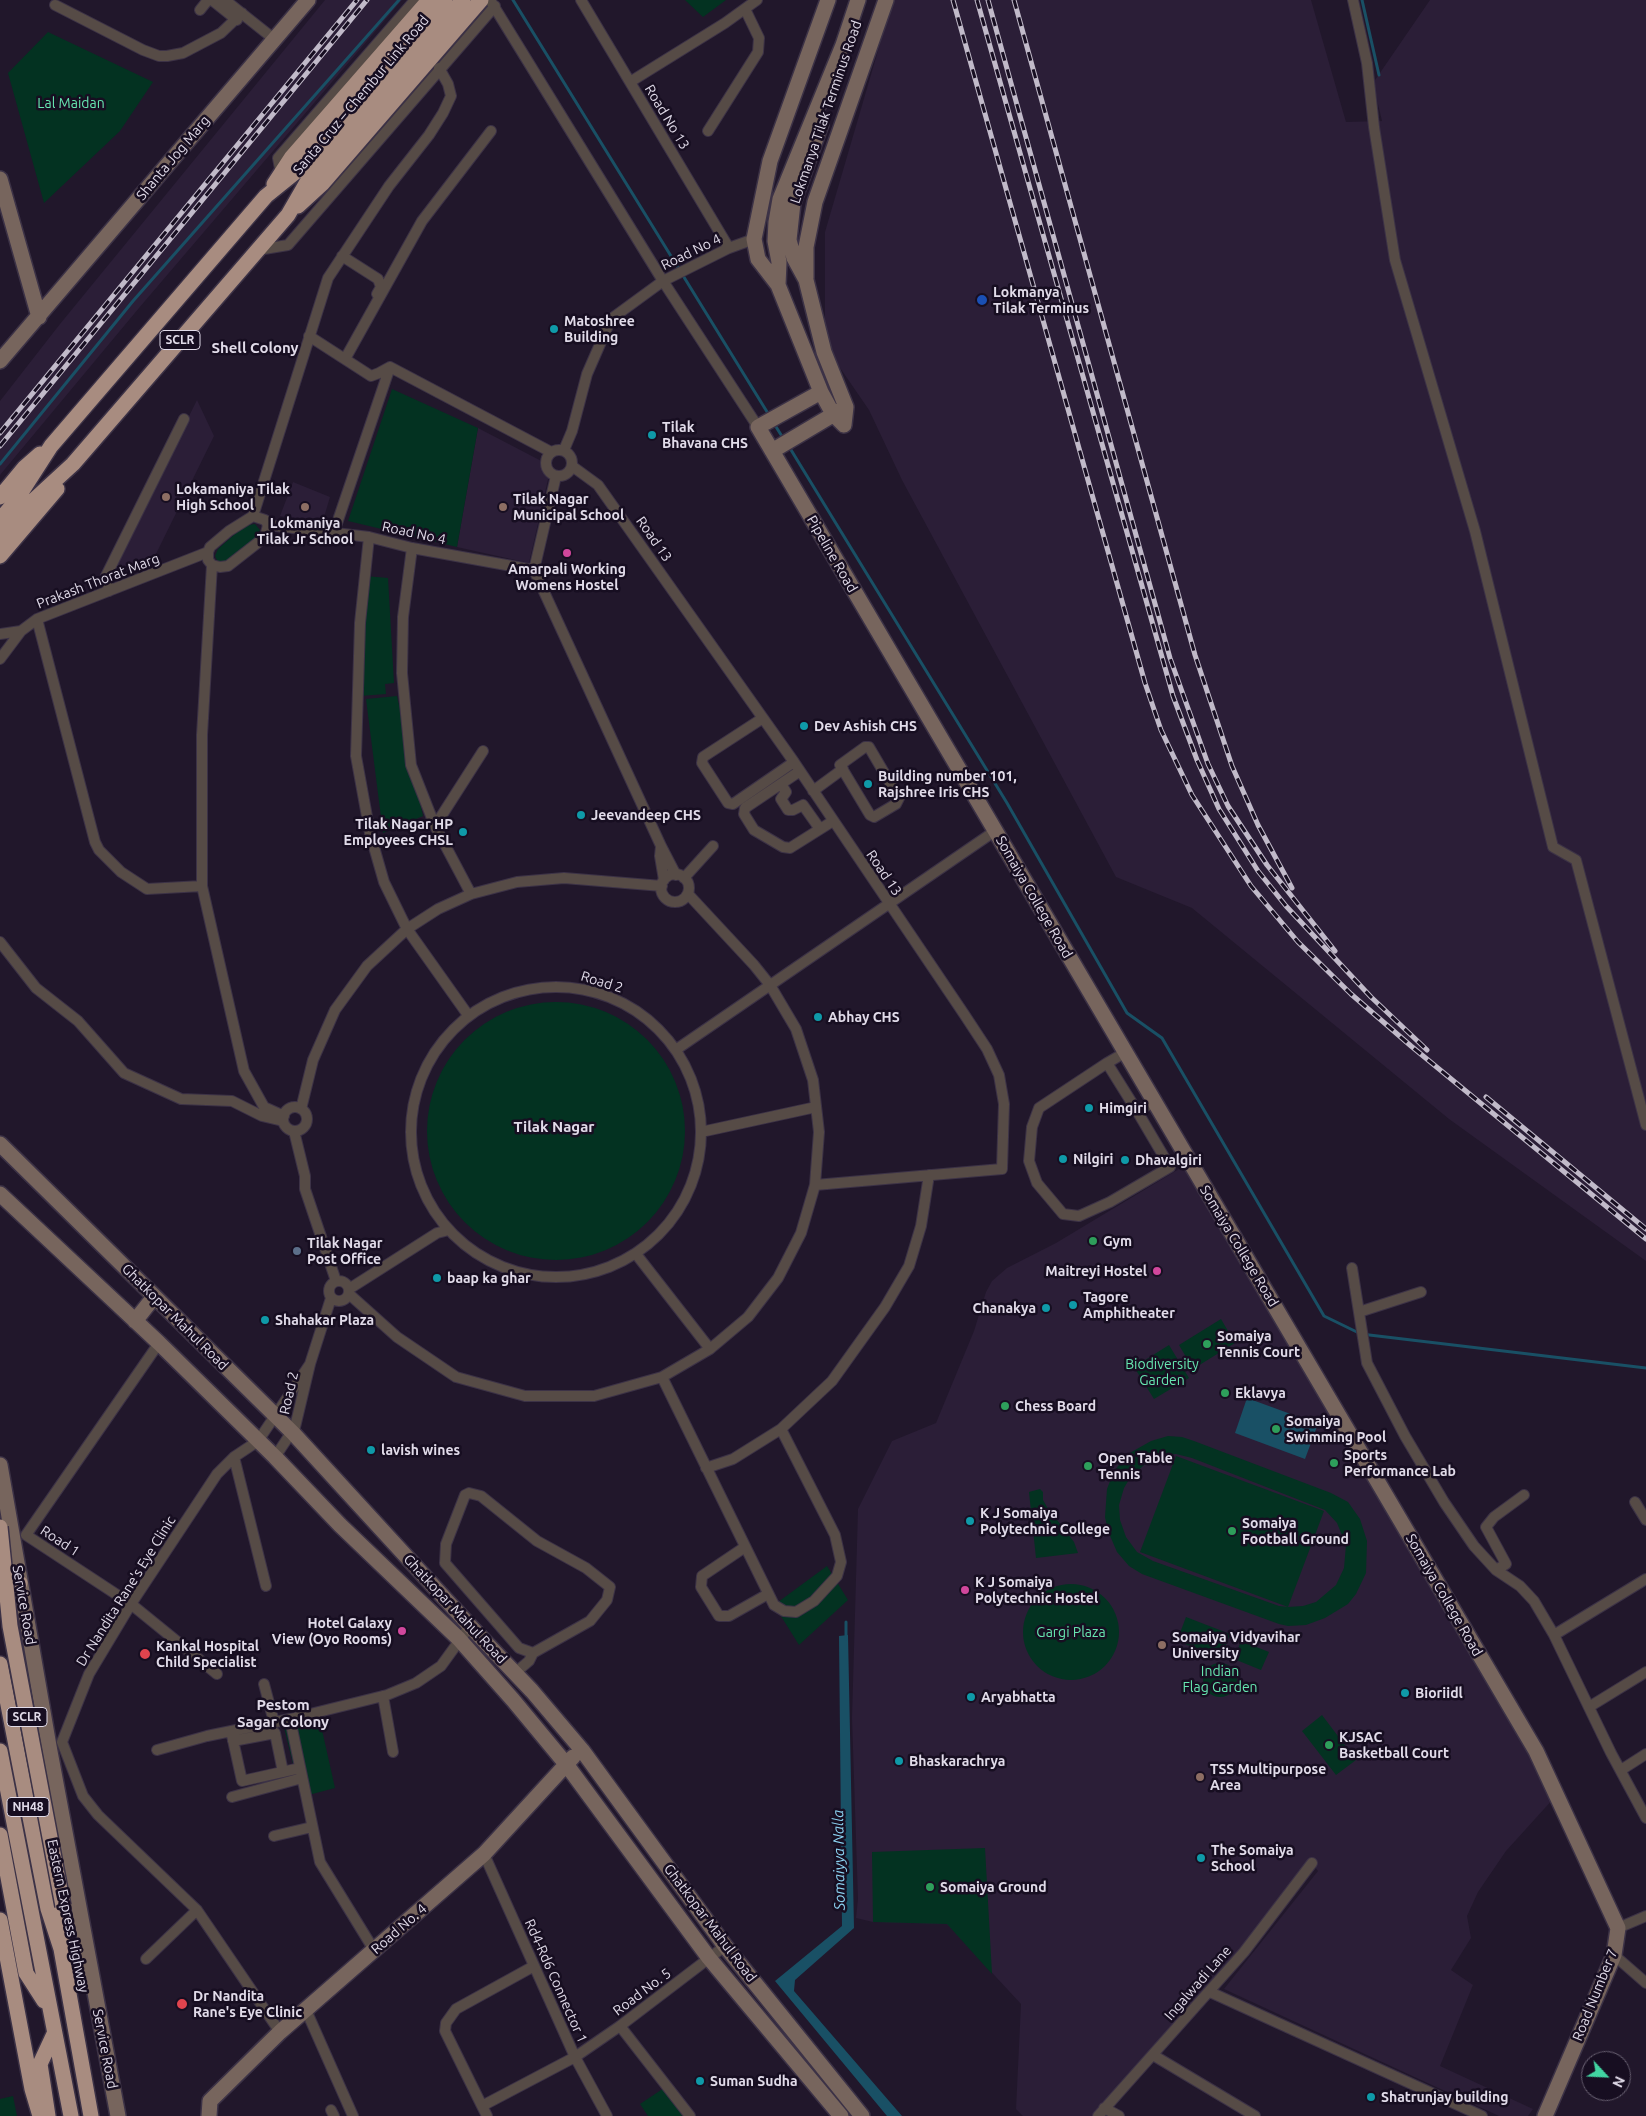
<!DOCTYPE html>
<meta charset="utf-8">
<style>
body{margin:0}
#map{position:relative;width:1646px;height:2116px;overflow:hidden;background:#21172b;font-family:Ubuntu,sans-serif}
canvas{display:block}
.north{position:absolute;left:1581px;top:2051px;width:50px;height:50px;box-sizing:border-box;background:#170e21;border:1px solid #686071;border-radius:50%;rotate:115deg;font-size:14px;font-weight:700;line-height:20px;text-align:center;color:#e1dbe9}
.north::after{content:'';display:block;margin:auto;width:18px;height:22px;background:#41d4a1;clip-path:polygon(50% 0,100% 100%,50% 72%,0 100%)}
</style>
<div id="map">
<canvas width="1646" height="2116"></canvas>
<div class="north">N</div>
</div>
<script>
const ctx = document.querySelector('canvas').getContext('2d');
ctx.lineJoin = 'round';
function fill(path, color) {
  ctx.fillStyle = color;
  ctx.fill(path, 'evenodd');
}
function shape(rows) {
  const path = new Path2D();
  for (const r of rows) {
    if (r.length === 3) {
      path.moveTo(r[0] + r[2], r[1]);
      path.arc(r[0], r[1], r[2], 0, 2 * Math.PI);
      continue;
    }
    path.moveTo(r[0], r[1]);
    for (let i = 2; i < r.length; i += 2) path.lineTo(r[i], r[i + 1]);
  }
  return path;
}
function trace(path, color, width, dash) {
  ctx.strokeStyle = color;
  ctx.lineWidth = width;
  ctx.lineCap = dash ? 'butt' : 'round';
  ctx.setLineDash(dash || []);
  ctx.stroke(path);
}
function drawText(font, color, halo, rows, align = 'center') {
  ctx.font = font + ' Ubuntu,sans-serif';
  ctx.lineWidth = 5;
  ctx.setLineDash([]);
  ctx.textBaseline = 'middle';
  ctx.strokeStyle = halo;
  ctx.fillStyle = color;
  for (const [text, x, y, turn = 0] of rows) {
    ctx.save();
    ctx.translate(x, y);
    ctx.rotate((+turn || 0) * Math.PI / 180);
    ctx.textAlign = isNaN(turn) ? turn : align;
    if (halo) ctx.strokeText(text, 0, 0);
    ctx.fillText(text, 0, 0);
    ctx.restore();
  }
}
fill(shape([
 [325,0,402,0,139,308,0,475,0,401,60,324],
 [891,0,1311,0,1346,122,1382,121,1373,83,1430,0,1646,0,1646,1261,1449,1119,1192,908,1116,877,902,480,869,410,825,346,825,232,889,13],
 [197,400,214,436,154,558,112,571],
 [478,428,551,466,529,563,457,547],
 [293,482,330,497,322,524,280,516],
 [1189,1163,1533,1752,1554,1798,1506,1851,1478,1892,1467,1916,1471,1938,1451,1970,1473,1985,1440,2066,1533,2109,1528,2116,1499,2116,1224,1989,1318,1871,1310,1861,1242,1950,1096,2116,1023,2116,1016,2109,1021,2004,947,1924,873,1922,856,1918,858,1899,852,1718,858,1509,892,1441,936,1423,974,1331,986,1292,992,1281,1007,1268,1056,1243]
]), '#2b1e37');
fill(shape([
 [685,0,726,0,703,17],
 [48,32,153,82,120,131,44,203,8,73],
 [392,389,478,428,457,547,348,521],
 [255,524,260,530,255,539,225,562,218,562,215,556,218,549,244,526],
 [365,576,388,578,394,683,385,684,386,694,360,696],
 [397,696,423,816,383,833,366,699],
 [556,1131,129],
 [1221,1319,1235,1343,1193,1369,1179,1345],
 [1169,1345,1189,1378,1154,1399,1134,1367],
 [1168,1436,1182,1437,1194,1441,1331,1493,1348,1502,1360,1519,1367,1541,1366,1573,1356,1594,1348,1604,1325,1618,1306,1625,1288,1626,1279,1624,1142,1574,1129,1566,1117,1552,1108,1531,1105,1517,1107,1489,1114,1471,1128,1454,1151,1441],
 [1176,1454,1192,1458,1325,1510,1337,1523,1346,1545,1344,1568,1336,1585,1316,1602,1303,1606,1288,1607,1324,1511,1176,1456,1140,1552,1288,1607,1279,1606,1153,1561,1137,1552,1126,1537,1120,1520,1119,1505,1124,1488,1130,1478,1144,1465,1163,1455],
 [1040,1489,1043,1492,1043,1500,1047,1507,1074,1542,1078,1553,1036,1558,1029,1492],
 [827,1566,848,1600,799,1645,774,1605],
 [1071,1632,48],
 [1186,1617,1230,1634,1221,1658,1177,1641],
 [1241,1641,1269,1652,1261,1670,1234,1659],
 [1220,1680,17],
 [1322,1715,1356,1760,1336,1775,1302,1731],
 [320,1721,335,1788,301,1797,284,1727],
 [985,1848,992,1974,947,1924,873,1922,872,1852],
 [664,2088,685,2116,648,2116,640,2104],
 [13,2096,17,2116,0,2116,0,2099]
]), '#033221');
fill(shape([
 [1247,1398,1318,1424,1305,1459,1235,1433],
 [848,1635,854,1928,795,1980,794,1991,902,2116,887,2116,775,1981,842,1926,839,1636]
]), '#195065');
trace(shape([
 [513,0,769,415],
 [1362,0,1379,75],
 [773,422,783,438],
 [788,445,1007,803,1127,1013,1162,1038,1324,1316,1361,1334,1646,1368],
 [0,464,133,301,399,0],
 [846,1622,846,1639]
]), '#195065', 3);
const street = shape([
 [212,0,237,20],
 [225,0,274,39],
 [490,0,663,281,758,427],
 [581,0,729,248],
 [1353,0,1367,63,1374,127,1395,260,1475,531,1553,847,1576,860,1646,1125],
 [55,5,143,50,159,56,167,56,183,53,221,33,242,13],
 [200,10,208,0],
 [630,82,725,23,757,0],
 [708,131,758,52,759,38,745,9],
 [281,174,278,158,415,0],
 [258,250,288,245,495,6],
 [342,256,378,279,381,287,377,294],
 [309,336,371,376,379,373,390,367],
 [345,359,422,221,491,131],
 [390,367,551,452],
 [559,463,13],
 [564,450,572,431,587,374,611,319,663,281,729,248,754,239],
 [572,466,598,485,794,762,964,1014,987,1049,999,1075,1004,1104,1002,1169,815,1185],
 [253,516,328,278,389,186,429,135,443,113,451,96,448,84,439,68],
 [334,532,390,367],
 [369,537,360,623,356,756,370,833,384,882,407,929,468,1015],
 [412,548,403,617,402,673,411,765,435,826,471,894],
 [208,552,208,560,212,565,202,735,202,886,244,1071,264,1107,284,1116],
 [208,552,210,547,229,531,253,516,265,520,268,525,369,537,412,548,534,570],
 [212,565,220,567,228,566,265,537,268,525],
 [534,570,661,846,676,875],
 [534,570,556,476],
 [109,591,106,576,184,419],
 [37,619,95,842,99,850,121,872,147,889,202,886],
 [0,634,21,631,37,619,208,552],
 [0,659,21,631],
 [763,718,703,757,702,763,728,803,733,804,794,762],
 [865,747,869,747,899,798,896,804,874,817,870,815,840,765,865,747],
 [800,771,745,808,744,814,754,830,783,847,790,848,833,821],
 [781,784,786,792,781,799,788,810,793,810,803,805,820,829],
 [813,791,843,769],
 [435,826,483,751],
 [661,846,660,856,664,880],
 [675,888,14],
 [684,878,713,846],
 [0,942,36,988,78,1021,124,1073,181,1099,232,1101,262,1116,283,1121],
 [556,1132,145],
 [677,1049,995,831],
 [1107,1063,1126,1052],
 [295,1119,12],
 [301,1109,313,1060,335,1010,367,966,407,929,438,909,471,894,517,882,564,878,662,886],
 [1137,1111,1170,1167,1110,1202,1079,1216,1063,1214,1037,1183,1029,1161,1032,1127,1039,1108,1107,1063,1137,1111,1154,1102],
 [294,1131,305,1176,305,1189,336,1281],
 [701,1132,816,1107],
 [636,1254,710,1349],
 [1352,1268,1367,1363,1405,1436,1444,1502,1474,1546,1496,1570,1520,1586,1534,1601,1554,1635,1611,1753,1646,1818],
 [339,1291,10],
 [349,1289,437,1233,445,1231],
 [349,1294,397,1337,456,1377,525,1396,594,1396,662,1377,710,1349,748,1317,778,1278,801,1233,815,1185,819,1132,813,1080,796,1029,770,985,754,965,688,894],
 [1359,1312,1421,1292],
 [159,1343,26,1535,131,1604,217,1674],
 [662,1377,774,1605,784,1611,796,1612,814,1601,837,1576,841,1562,835,1535,781,1429],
 [234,1457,266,1586],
 [275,1457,295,1427,310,1364,331,1298],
 [706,1468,733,1459,781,1429,832,1381,885,1307,909,1266,921,1226,929,1175],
 [1635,1502,1646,1520],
 [745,1547,702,1576,701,1587,719,1616,729,1616,768,1594],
 [1496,1570,1506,1564,1486,1527,1494,1517,1524,1495],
 [1554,1635,1646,1579],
 [515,1673,529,1661,533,1653,519,1648,445,1563,446,1544,465,1495,469,1493,481,1496,537,1541,586,1568,610,1587,607,1600,590,1621,533,1653],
 [264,1684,274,1722],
 [383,1696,393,1752],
 [1589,1707,1646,1672],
 [290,1719,320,1862,374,1950],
 [231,1731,242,1781,300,1768],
 [233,1741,275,1733,283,1772],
 [157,1750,207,1736,290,1719,387,1695,416,1683,441,1666,470,1626],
 [1621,1770,1646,1754],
 [232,1797,302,1778],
 [274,1836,312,1827],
 [484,1854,575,2057,607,2116],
 [1618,1928,1646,1916],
 [1614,1955,1646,1983],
 [146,1959,197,1910],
 [1210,1992,1482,2116],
 [306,2010,353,2116],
 [620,2026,690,2116],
 [280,2032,197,1910,98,1815,83,1796,62,1742,89,1674,131,1604,217,1474,234,1457,258,1441,310,1364],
 [1153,2055,1255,2116],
 [482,2106,445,2031,446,2023,456,2009,534,1966],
 [1104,2108,1119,2116],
 [331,2110,334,2116],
 [487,2116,482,2106,575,2057,620,2026,725,1946],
 [1098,2116,1244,1952,1312,1863]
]);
const secondary = shape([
 [821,124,793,203,789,240,794,258,806,280,824,352,846,407,844,425],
 [0,179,39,317],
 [806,278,806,247,815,202,886,0],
 [778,285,758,259,754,239,770,161,828,0],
 [0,361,308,0],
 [821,392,758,427,1536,1751,1618,1928,1614,1955,1545,2116],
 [844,425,833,414,821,392,778,285,779,262,775,241,776,222,780,199,843,45,858,0],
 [772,451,841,410],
 [0,1144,293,1433,470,1626,532,1691,582,1750,725,1946,862,2116],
 [0,1194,159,1343,275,1457,340,1525,459,1639,513,1700,566,1764,709,1958,841,2116],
 [135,1321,154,1297],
 [0,1465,49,1746,118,2116],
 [209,2116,210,2101,280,2032,484,1854,573,1757]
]);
const highway = shape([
 [274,184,291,158,429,0],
 [298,206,322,184,481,0],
 [0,497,24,468,40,454],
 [0,520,15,502,51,446,266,196,302,167,445,0],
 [0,539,24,509,73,464,288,215,311,175,463,0],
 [0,556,57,489],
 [0,1587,20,1583],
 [0,1664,48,1909,61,1949,91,2116],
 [0,1751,71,2116],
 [0,1835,26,1973,44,2001],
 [0,1920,32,2089,40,2116],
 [62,1940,63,1906],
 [48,2116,40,2064,54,2034]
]);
trace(street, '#3c3246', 12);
trace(secondary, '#3c3246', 18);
trace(highway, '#3c3246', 18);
trace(street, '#564b46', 10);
trace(secondary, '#77655d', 15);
trace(highway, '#a88c80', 15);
const rail = shape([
 [953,0,1145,683,1161,730,1192,795,1251,886,1298,942,1351,994,1411,1046,1646,1239],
 [977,0,1173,696,1197,760,1219,809,1258,871,1286,906,1371,997,1427,1050],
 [988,0,1170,658,1208,764,1228,806,1267,865,1335,951],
 [1014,0,1195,655,1232,766,1258,825,1292,888],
 [0,433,357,0],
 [0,446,367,0],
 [1486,1097,1646,1229]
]);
trace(rail, '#c1bac9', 5);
trace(rail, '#170e21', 3, [9]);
const highwayBridge = shape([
 [0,1527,10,1626,63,1906]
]);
trace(highwayBridge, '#3c3246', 18, []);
trace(highwayBridge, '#a88c80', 15);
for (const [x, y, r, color] of [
 [982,300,6,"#1a4fb4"],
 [554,329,5,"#0f9aa8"],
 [652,435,5,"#0f9aa8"],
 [166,497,5,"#8d6e63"],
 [305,507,5,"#8d6e63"],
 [503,507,5,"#8d6e63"],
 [567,553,5,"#d1479c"],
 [804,726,5,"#0f9aa8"],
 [868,784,5,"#0f9aa8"],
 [581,815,5,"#0f9aa8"],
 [463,832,5,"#0f9aa8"],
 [818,1017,5,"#0f9aa8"],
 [1089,1108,5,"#0f9aa8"],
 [1063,1159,5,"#0f9aa8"],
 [1125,1160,5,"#0f9aa8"],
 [1093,1241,5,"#2e9e5b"],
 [297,1251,5,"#5c6f8a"],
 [1157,1271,5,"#d1479c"],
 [437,1278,5,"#0f9aa8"],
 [1073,1305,5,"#0f9aa8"],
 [1046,1308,5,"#0f9aa8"],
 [265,1320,5,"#0f9aa8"],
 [1207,1344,5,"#2e9e5b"],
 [1225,1393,5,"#2e9e5b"],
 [1005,1406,5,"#2e9e5b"],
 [1276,1429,5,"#2e9e5b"],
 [371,1450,5,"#0f9aa8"],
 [1334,1463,5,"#2e9e5b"],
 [1088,1466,5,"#2e9e5b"],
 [970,1521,5,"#0f9aa8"],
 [1232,1531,5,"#2e9e5b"],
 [965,1590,5,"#d1479c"],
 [402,1631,5,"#d1479c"],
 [1162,1645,5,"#8d6e63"],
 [145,1654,6,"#e0444e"],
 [1405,1693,5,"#0f9aa8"],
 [971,1697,5,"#0f9aa8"],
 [1329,1745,5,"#2e9e5b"],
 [899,1761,5,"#0f9aa8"],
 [1200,1777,5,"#8d6e63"],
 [1201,1858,5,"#0f9aa8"],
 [930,1887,5,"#2e9e5b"],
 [182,2004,6,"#e0444e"],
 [700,2081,5,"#0f9aa8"],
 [1371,2097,5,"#0f9aa8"]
]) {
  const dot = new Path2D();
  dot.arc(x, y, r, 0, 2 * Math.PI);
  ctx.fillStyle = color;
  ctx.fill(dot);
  trace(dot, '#170e21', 2);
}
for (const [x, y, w] of [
 [180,340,40],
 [27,1717,40],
 [28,1807,42]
]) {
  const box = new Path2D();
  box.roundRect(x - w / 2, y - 9.5, w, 19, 4);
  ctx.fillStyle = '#170e21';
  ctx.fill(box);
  trace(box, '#e1dbe9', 1);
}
drawText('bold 12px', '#e1dbe9', null, [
 ["SCLR",180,340],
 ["SCLR",27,1717],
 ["NH48",28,1807]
]);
drawText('14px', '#e1dbe9', '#170e21', [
 ["Santa Cruz – Chembur Link Road",361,95,-50],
 ["Lokmanya Tilak Terminus Road",826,112,-71],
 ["Road No 13",667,117,59],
 ["Shanta Jog Marg",173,158,-50],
 ["Road No 4",691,252,-26],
 ["Road No 4",414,533,12],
 ["Road 13",654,539,55],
 ["Pipeline Road",832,554,60],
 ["Prakash Thorat Marg",98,581,-21],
 ["Road 13",884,873,56],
 ["Somaiya College Road",1034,897,60],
 ["Road 2",602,982,17],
 ["Somaiya College Road",1239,1246,59],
 ["Ghatkopar Mahul Road",175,1317,45],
 ["Road 2",289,1393,-77],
 ["Road 1",60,1541,33],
 ["Dr Nandita Rane's Eye Clinic",126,1591,-58],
 ["Somaiya College Road",1444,1595,60],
 ["Service Road",24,1605,80],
 ["Ghatkopar Mahul Road",455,1609,47],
 ["Eastern Express Highway",68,1916,78],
 ["Ghatkopar Mahul Road",710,1923,53],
 ["Road No. 4",399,1929,-41],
 ["Rd4-Rd6 Connector 1",556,1981,66],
 ["Ingalwadi Lane",1198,1983,-49],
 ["Road No. 5",642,1992,-37],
 ["Road Number 7",1595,1995,-68],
 ["Service Road",105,2049,79]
]);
drawText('14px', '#67e7b1', '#170e21', [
 ["Lal Maidan",71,103],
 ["Biodiversity",1162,1364],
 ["Garden",1162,1380],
 ["Gargi Plaza",1071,1632],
 ["Indian",1220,1671],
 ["Flag Garden",1220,1687]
]);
drawText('bold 14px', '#e1dbe9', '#170e21', [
 ["Lokmanya",993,292],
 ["Tilak Terminus",993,308],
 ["Matoshree",564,321],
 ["Building",564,337],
 ["Tilak",662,427],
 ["Bhavana CHS",662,443],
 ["Lokamaniya Tilak",176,489],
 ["High School",176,505],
 ["Tilak Nagar",513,499],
 ["Municipal School",513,515],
 ["Lokmaniya",305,523,"center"],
 ["Tilak Jr School",305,539,"center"],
 ["Amarpali Working",567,569,"center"],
 ["Womens Hostel",567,585,"center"],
 ["Dev Ashish CHS",814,726],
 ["Building number 101,",878,776],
 ["Rajshree Iris CHS",878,792],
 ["Jeevandeep CHS",591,815],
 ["Tilak Nagar HP",453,824,"right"],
 ["Employees CHSL",453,840,"right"],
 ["Abhay CHS",828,1017],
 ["Himgiri",1099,1108],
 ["Nilgiri",1073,1159],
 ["Dhavalgiri",1135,1160],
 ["Gym",1103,1241],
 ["Tilak Nagar",307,1243],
 ["Post Office",307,1259],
 ["Maitreyi Hostel",1147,1271,"right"],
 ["baap ka ghar",447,1278],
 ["Tagore",1083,1297],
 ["Amphitheater",1083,1313],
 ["Chanakya",1036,1308,"right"],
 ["Shahakar Plaza",275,1320],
 ["Somaiya",1217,1336],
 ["Tennis Court",1217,1352],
 ["Eklavya",1235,1393],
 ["Chess Board",1015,1406],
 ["Somaiya",1286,1421],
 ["Swimming Pool",1286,1437],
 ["lavish wines",381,1450],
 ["Sports",1344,1455],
 ["Performance Lab",1344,1471],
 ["Open Table",1098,1458],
 ["Tennis",1098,1474],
 ["K J Somaiya",980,1513],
 ["Polytechnic College",980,1529],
 ["Somaiya",1242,1523],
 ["Football Ground",1242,1539],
 ["K J Somaiya",975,1582],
 ["Polytechnic Hostel",975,1598],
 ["Hotel Galaxy",392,1623,"right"],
 ["View (Oyo Rooms)",392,1639,"right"],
 ["Somaiya Vidyavihar",1172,1637],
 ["University",1172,1653],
 ["Kankal Hospital",156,1646],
 ["Child Specialist",156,1662],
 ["Bioriidl",1415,1693],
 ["Aryabhatta",981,1697],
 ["KJSAC",1339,1737],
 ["Basketball Court",1339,1753],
 ["Bhaskarachrya",909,1761],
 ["TSS Multipurpose",1210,1769],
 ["Area",1210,1785],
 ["The Somaiya",1211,1850],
 ["School",1211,1866],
 ["Somaiya Ground",940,1887],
 ["Dr Nandita",193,1996],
 ["Rane's Eye Clinic",193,2012],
 ["Suman Sudha",710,2081],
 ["Shatrunjay building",1381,2097]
], 'left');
drawText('bold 15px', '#e1dbe9', '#170e21', [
 ["Shell Colony",255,348],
 ["Tilak Nagar",554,1127],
 ["Pestom",283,1705],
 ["Sagar Colony",283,1722]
]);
drawText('italic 15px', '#8cd3f2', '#170e21', [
 ["Somaiyya Nalla",839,1860,-91]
]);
</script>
